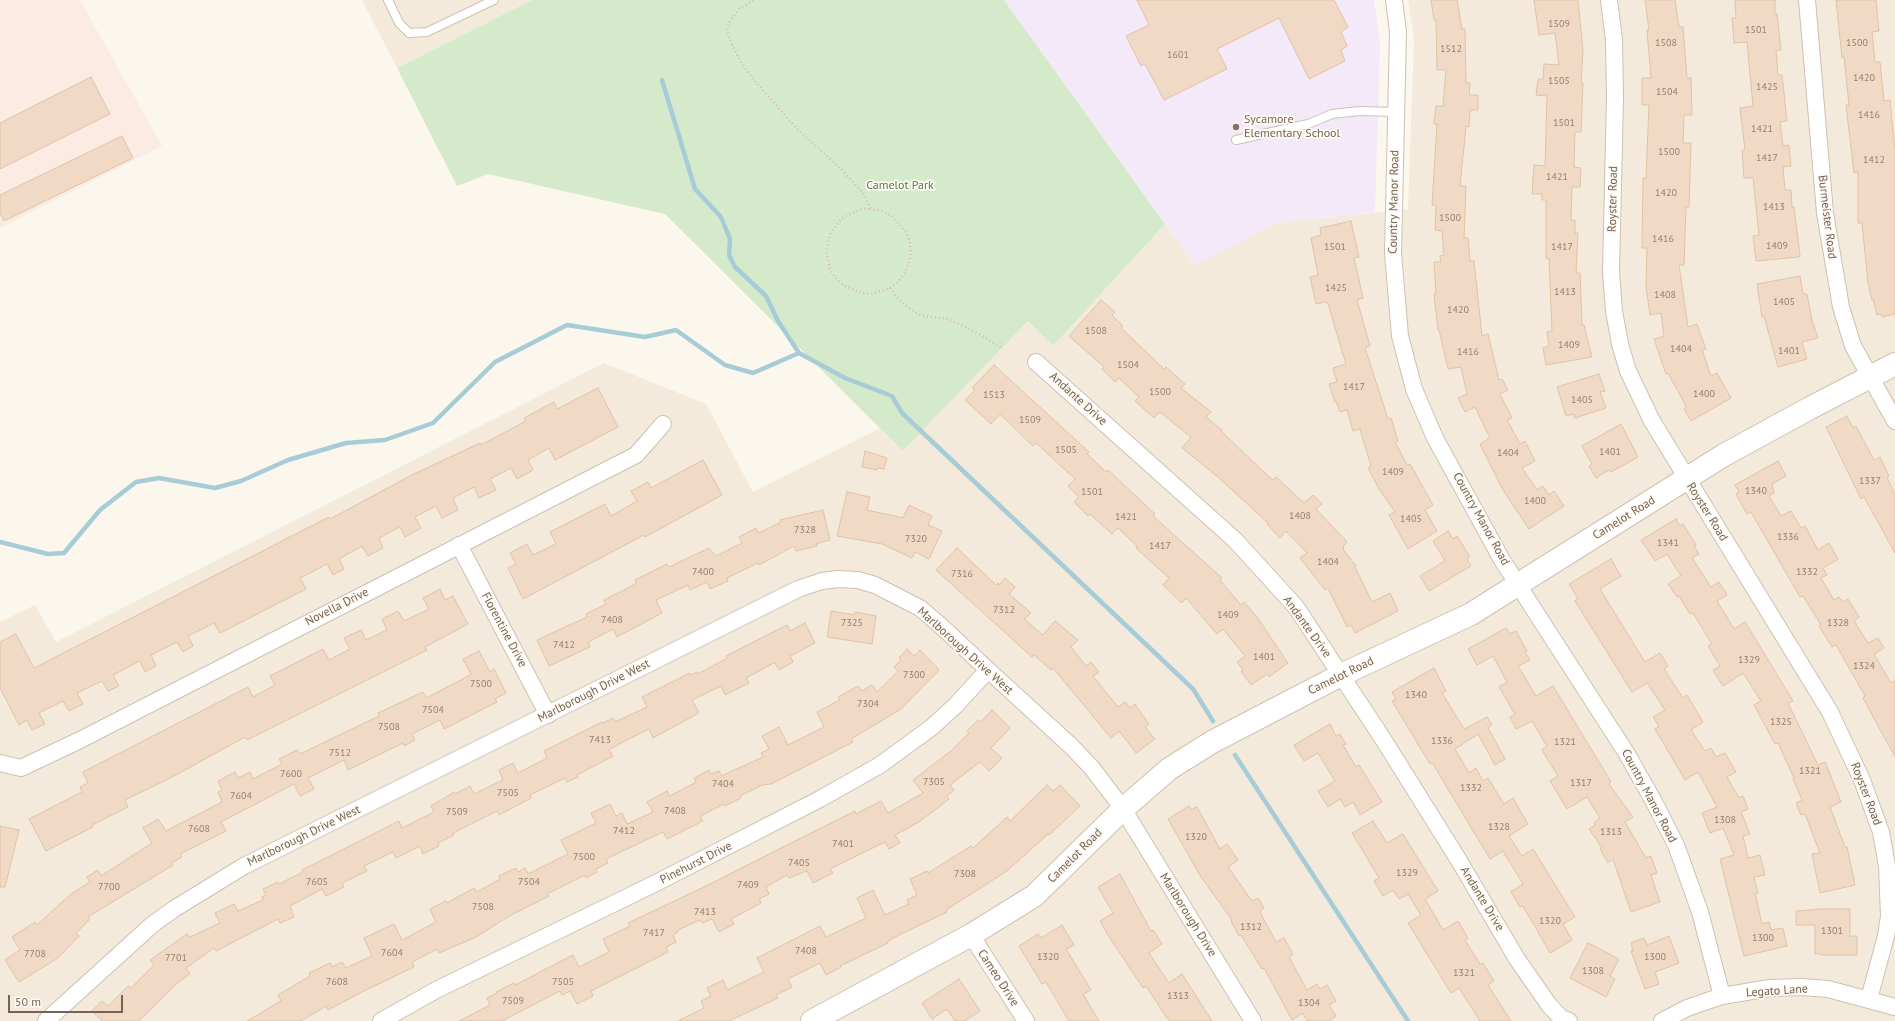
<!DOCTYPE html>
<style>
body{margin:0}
#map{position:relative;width:1895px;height:1021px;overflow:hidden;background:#fcf7ed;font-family:"PT Sans",sans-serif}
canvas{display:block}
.scale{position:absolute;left:8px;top:995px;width:115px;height:18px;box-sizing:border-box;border:2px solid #776150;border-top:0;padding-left:5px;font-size:12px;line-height:14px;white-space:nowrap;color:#776150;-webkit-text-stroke:3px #fefbf4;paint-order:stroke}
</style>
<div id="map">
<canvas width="1895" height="1021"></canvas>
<div class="scale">50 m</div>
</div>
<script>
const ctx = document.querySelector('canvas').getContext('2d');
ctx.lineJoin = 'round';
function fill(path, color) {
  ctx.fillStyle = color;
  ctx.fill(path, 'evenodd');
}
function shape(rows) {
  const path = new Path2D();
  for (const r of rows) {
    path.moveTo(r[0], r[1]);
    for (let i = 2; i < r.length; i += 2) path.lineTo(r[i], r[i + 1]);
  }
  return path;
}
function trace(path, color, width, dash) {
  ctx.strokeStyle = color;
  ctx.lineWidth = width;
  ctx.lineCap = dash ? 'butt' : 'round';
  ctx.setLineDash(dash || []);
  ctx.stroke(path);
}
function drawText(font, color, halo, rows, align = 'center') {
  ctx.font = font + ' "PT Sans",sans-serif';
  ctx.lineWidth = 3.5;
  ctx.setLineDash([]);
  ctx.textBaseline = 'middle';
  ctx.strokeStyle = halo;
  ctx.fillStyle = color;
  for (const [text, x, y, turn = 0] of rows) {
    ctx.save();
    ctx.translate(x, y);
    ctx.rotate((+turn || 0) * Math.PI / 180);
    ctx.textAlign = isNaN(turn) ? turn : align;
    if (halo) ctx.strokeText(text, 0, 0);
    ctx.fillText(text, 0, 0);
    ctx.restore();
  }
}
fill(shape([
 [362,0,532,0,397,68],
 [1408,0,1895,0,1895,1021,0,1021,0,622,35,605,56,642,604,363,706,404,753,492,880,428,903,451,1028,321,1053,346,1165,224,1195,265,1276,223,1408,209,1414,39]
]), '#f3eadb');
fill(shape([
 [0,0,80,0,162,146,0,228]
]), '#fbebe2');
fill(shape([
 [1004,0,1374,0,1380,41,1375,212,1276,223,1195,265]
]), '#f4e9f9');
fill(shape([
 [532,0,1004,0,1165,224,1053,346,1028,321,903,451,665,214,488,174,457,186,397,68]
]), '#d5eacb');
trace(shape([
 [662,80,695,189,721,217,730,239,729,255,735,267,766,296,778,321,799,353],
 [0,542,48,554,64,553,100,510,136,482,159,478,215,488,241,481,288,460,346,443,385,440,433,423,495,362,567,325,645,337,676,330,725,365,753,373,799,353,845,378,892,396,902,413,1193,689,1213,721],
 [1235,755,1408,1021]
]), '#a8ccd7', 4.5);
const building = shape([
 [1137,0,1334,0,1348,27,1341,32,1347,46,1341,50,1345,61,1309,79,1279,18,1217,49,1227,69,1164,100,1145,64,1141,66,1126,36,1149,25,1137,0],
 [1431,0,1457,0,1462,29,1465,29,1466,83,1470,83,1469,95,1478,95,1478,110,1470,110,1469,127,1466,126,1460,186,1466,186,1464,238,1468,238,1470,261,1474,261,1482,336,1488,334,1499,380,1502,379,1508,390,1500,394,1512,418,1507,420,1520,444,1525,441,1535,461,1522,468,1537,490,1543,486,1549,495,1554,491,1564,506,1529,529,1503,490,1480,444,1490,438,1475,407,1465,412,1458,398,1467,394,1461,367,1448,369,1439,330,1438,330,1434,294,1436,294,1434,262,1441,262,1440,256,1444,255,1442,231,1435,230,1436,205,1432,205,1437,124,1434,124,1436,106,1443,106,1446,70,1437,70,1436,20,1434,20,1431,0],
 [1534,0,1578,0,1583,50,1581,82,1583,83,1581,132,1575,132,1574,167,1581,168,1580,187,1572,187,1571,220,1575,220,1575,233,1578,233,1576,273,1580,273,1582,325,1584,325,1592,357,1546,365,1543,348,1549,346,1547,332,1552,331,1549,259,1546,258,1546,200,1542,200,1542,194,1532,194,1534,165,1545,166,1547,96,1536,95,1538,79,1543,79,1544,64,1559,65,1555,33,1539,35,1534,0],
 [1645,0,1675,0,1679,27,1683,27,1687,78,1691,78,1692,115,1684,115,1683,143,1691,143,1689,207,1686,207,1684,265,1679,265,1688,327,1697,324,1706,349,1702,350,1711,376,1717,373,1731,398,1691,421,1684,409,1686,407,1684,402,1668,373,1666,374,1654,339,1664,336,1661,313,1650,315,1646,287,1647,248,1642,248,1643,178,1646,178,1649,105,1642,105,1642,78,1651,78,1647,30,1649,30,1645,0],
 [1735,0,1775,0,1775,14,1777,14,1781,50,1776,51,1778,75,1782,75,1787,121,1780,122,1783,146,1789,145,1791,166,1783,167,1785,190,1791,190,1792,207,1794,207,1800,256,1799,257,1756,261,1753,236,1759,235,1753,178,1744,178,1742,150,1745,150,1740,108,1753,106,1747,42,1734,43,1732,18,1736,18,1735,0],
 [1836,0,1876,0,1879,31,1872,32,1875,62,1880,62,1884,101,1890,100,1895,150,1895,314,1882,317,1881,314,1877,315,1873,299,1872,300,1868,283,1862,223,1858,223,1858,172,1854,173,1846,105,1849,105,1844,57,1842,58,1836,0],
 [91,77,110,114,0,169,0,123,91,77],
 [122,136,133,158,4,221,0,213,0,195,122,136],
 [1351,221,1359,257,1354,258,1363,298,1357,300,1370,346,1365,348,1388,419,1391,418,1398,441,1395,442,1407,465,1410,464,1433,505,1425,510,1437,531,1408,549,1389,515,1395,512,1379,489,1368,468,1371,466,1360,429,1353,431,1347,410,1340,412,1336,401,1335,402,1329,384,1337,382,1333,368,1346,364,1329,307,1327,302,1316,304,1310,277,1318,275,1311,238,1321,235,1320,228,1351,221],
 [1800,276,1803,294,1807,294,1812,321,1818,338,1802,342,1807,359,1778,367,1764,316,1762,317,1757,284,1800,276],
 [1101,300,1115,312,1112,315,1123,326,1121,328,1164,369,1166,367,1185,384,1181,388,1211,412,1206,417,1222,430,1221,431,1265,473,1273,480,1276,477,1304,503,1313,495,1322,504,1316,509,1347,542,1343,546,1344,548,1343,549,1356,566,1355,567,1372,602,1390,593,1398,611,1355,633,1351,625,1347,627,1328,588,1325,590,1300,558,1307,553,1286,531,1280,538,1267,524,1268,523,1218,477,1182,448,1191,437,1160,412,1154,418,1135,401,1139,397,1119,378,1115,382,1102,369,1104,367,1069,336,1101,300],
 [994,365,1089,452,1087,454,1106,472,1108,470,1155,514,1153,516,1222,578,1220,580,1241,605,1244,602,1257,617,1288,663,1269,677,1267,674,1251,685,1241,671,1243,670,1237,662,1245,656,1223,629,1217,634,1186,598,1182,603,1163,585,1169,578,1136,548,1137,546,1118,528,1112,534,1090,514,1088,516,1074,502,1079,497,1068,486,1075,479,1036,443,1033,446,1000,414,991,424,965,400,975,390,972,388,994,365],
 [1599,374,1605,391,1600,392,1606,408,1575,418,1574,414,1566,416,1557,387,1599,374],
 [598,388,618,427,555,460,549,448,528,460,533,470,517,479,511,468,490,479,496,490,479,498,474,487,453,498,458,510,442,518,436,506,415,517,421,528,405,537,400,527,379,538,383,548,368,556,362,546,339,559,344,569,333,575,327,564,300,578,306,589,220,633,214,623,188,636,193,646,183,652,177,642,151,655,156,666,145,672,140,661,113,675,119,686,108,691,102,681,77,693,83,704,69,711,63,701,39,713,45,724,32,730,27,720,19,725,0,688,0,642,16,634,34,668,329,517,330,519,412,475,480,443,481,445,526,421,524,418,554,402,557,409,598,388],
 [1847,416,1853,428,1856,426,1874,460,1880,457,1889,476,1887,478,1895,494,1895,553,1864,497,1861,499,1826,427,1847,416],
 [1621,424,1638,457,1611,472,1609,470,1596,478,1589,466,1592,464,1582,446,1621,424],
 [865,451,887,458,884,469,878,468,877,470,862,467,865,451],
 [703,460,722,495,645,537,644,535,523,599,508,568,516,564,510,553,527,544,533,555,556,544,550,532,605,504,611,516,637,501,631,491,648,482,651,488,703,460],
 [1778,461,1786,476,1772,484,1774,493,1769,496,1781,516,1791,511,1801,528,1805,526,1818,550,1829,543,1838,559,1823,568,1827,575,1821,578,1834,600,1839,597,1842,602,1848,599,1859,617,1854,621,1868,643,1878,638,1884,648,1874,654,1891,683,1895,680,1895,757,1863,698,1865,696,1836,645,1832,647,1819,626,1821,625,1803,596,1800,597,1751,512,1747,514,1736,494,1739,492,1735,485,1778,461],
 [847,492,870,497,867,510,903,518,909,505,932,516,928,525,942,531,929,559,915,552,912,558,882,544,837,536,847,492],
 [823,510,830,540,816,544,817,546,796,551,794,546,759,565,758,563,727,578,728,581,710,589,707,582,690,590,688,585,656,600,662,613,617,637,613,629,588,642,590,647,549,666,537,640,587,617,586,614,606,604,604,600,636,584,635,580,667,564,669,567,709,548,716,556,742,543,739,537,756,528,759,533,781,522,780,520,823,510],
 [1676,519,1680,526,1683,524,1696,545,1694,546,1699,554,1692,558,1711,587,1719,582,1727,595,1717,601,1734,629,1745,622,1793,701,1788,703,1818,765,1825,762,1841,802,1830,807,1845,847,1847,847,1855,885,1820,893,1812,854,1820,853,1805,814,1801,815,1796,803,1802,800,1793,779,1794,778,1778,743,1775,744,1754,705,1761,701,1743,673,1723,686,1713,670,1720,666,1708,646,1712,644,1693,613,1690,614,1679,596,1677,597,1668,584,1681,576,1667,554,1655,561,1641,540,1676,519],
 [1448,531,1453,539,1457,536,1470,557,1467,559,1471,566,1429,591,1420,576,1445,561,1433,541,1448,531],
 [957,548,996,585,998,583,999,585,1005,578,1015,587,1009,594,1031,613,1024,619,1043,635,1055,621,1078,640,1071,647,1086,666,1091,662,1099,672,1093,676,1118,707,1125,702,1130,708,1135,704,1149,724,1145,727,1155,739,1136,753,1119,731,1111,738,1053,668,1051,670,1034,655,1032,657,936,570,957,548],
 [1611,559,1621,576,1600,589,1645,662,1660,653,1668,666,1664,669,1683,698,1687,695,1703,722,1691,730,1705,751,1711,748,1716,757,1725,753,1736,772,1727,777,1739,798,1743,796,1748,809,1741,812,1750,834,1743,836,1748,858,1760,855,1765,875,1754,877,1758,893,1755,893,1762,924,1769,922,1771,930,1783,928,1787,946,1744,956,1720,859,1734,855,1723,828,1710,833,1702,813,1717,807,1698,772,1685,780,1655,729,1659,727,1653,717,1665,710,1647,683,1632,692,1575,601,1578,599,1569,584,1611,559],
 [440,589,445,600,453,596,468,624,425,647,427,650,247,740,245,737,174,776,125,800,128,807,92,825,93,827,46,851,29,819,82,792,80,787,88,783,83,772,248,687,253,697,275,685,270,676,323,649,329,660,350,649,344,638,361,630,366,640,387,630,382,619,398,611,404,621,429,609,423,598,440,589],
 [831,611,854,615,855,612,876,616,872,644,827,637,831,611],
 [805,623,815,643,790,656,793,662,779,670,775,663,774,663,746,678,749,683,725,695,721,686,692,700,699,713,653,738,649,729,625,741,609,750,613,756,577,775,578,777,567,782,565,778,530,795,531,798,499,815,497,811,453,833,454,835,438,843,439,846,423,854,420,846,396,858,393,852,364,866,367,871,342,883,344,887,326,896,322,889,290,906,294,917,280,923,278,919,216,951,214,948,186,968,190,974,176,984,139,1021,102,1021,92,1011,102,1001,108,1006,128,986,131,988,154,965,150,960,187,934,190,937,220,923,215,913,234,904,238,911,263,900,262,897,266,895,263,889,278,882,279,884,303,872,302,870,399,821,402,828,434,812,431,806,454,792,455,794,470,786,474,794,503,780,499,770,513,763,518,773,547,758,544,751,602,722,603,723,613,718,615,722,647,707,642,697,690,673,691,675,697,672,698,674,727,658,726,656,787,625,790,631,805,623],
 [1506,628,1510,634,1516,631,1527,651,1525,652,1530,660,1518,666,1536,696,1553,686,1611,782,1609,784,1633,817,1625,822,1646,858,1651,856,1657,873,1651,875,1660,902,1631,912,1613,859,1608,863,1600,849,1602,848,1589,829,1595,825,1594,823,1600,818,1587,797,1567,809,1550,781,1558,776,1542,750,1547,746,1532,721,1516,729,1510,717,1515,714,1499,687,1507,682,1493,656,1477,665,1468,649,1506,628],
 [907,649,914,656,920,650,939,670,901,709,851,739,853,742,771,784,762,785,740,796,741,798,725,806,724,804,700,816,703,821,667,839,663,832,606,859,608,863,596,869,597,872,586,878,585,875,547,894,549,896,511,915,476,937,439,953,437,949,412,962,414,967,364,991,328,1010,326,1006,301,1021,247,1021,281,1001,278,995,310,976,309,973,330,963,332,967,342,962,346,968,372,956,364,938,394,924,402,940,436,922,430,909,446,901,447,903,474,888,477,892,500,879,499,876,516,868,518,872,525,868,528,874,568,854,561,840,596,823,591,813,610,804,616,816,622,813,627,824,653,812,647,802,667,791,670,796,696,782,694,778,709,770,711,774,719,771,721,776,763,757,761,753,769,749,762,736,779,727,788,745,824,727,817,712,840,700,838,697,858,686,862,691,872,685,877,692,898,671,894,667,901,660,899,658,907,649],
 [479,651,490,672,494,669,506,693,495,699,497,702,444,729,440,720,412,734,415,740,404,746,403,743,348,770,344,760,308,778,314,789,300,796,294,784,221,822,226,831,180,854,182,857,172,863,173,865,88,917,90,919,76,933,79,936,58,958,19,982,5,960,20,950,12,937,35,922,37,925,71,894,90,882,87,877,98,870,101,876,152,843,143,828,158,819,166,831,222,802,218,792,222,790,218,781,235,772,238,778,250,772,253,779,282,764,279,759,297,750,300,754,379,716,378,713,423,692,426,698,459,681,471,674,463,659,479,651],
 [1434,668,1446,691,1442,693,1464,729,1487,717,1492,725,1488,728,1505,759,1495,765,1478,734,1455,749,1469,773,1476,768,1483,781,1488,778,1504,804,1513,798,1528,824,1509,836,1522,856,1533,849,1575,917,1563,924,1572,940,1550,953,1523,906,1520,907,1511,892,1523,884,1503,851,1490,859,1436,769,1432,763,1430,764,1392,701,1396,699,1392,692,1434,668],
 [992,710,1010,728,991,748,1002,758,989,771,980,762,950,785,954,790,947,796,949,799,919,822,895,835,900,843,889,849,885,842,830,869,833,873,813,883,807,871,789,878,787,875,766,887,769,894,759,899,761,903,731,919,734,924,719,932,712,919,702,923,700,920,678,930,678,932,673,935,676,942,666,947,668,952,591,991,593,996,577,1004,570,991,562,995,560,991,502,1021,459,1021,490,1005,487,998,497,993,496,992,514,983,515,985,573,955,579,967,609,952,603,939,630,926,628,923,706,886,817,830,855,811,856,814,881,801,888,813,923,793,913,780,951,751,969,733,967,731,978,720,981,722,992,710],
 [1330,724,1336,736,1340,734,1346,744,1343,745,1356,767,1359,765,1382,802,1360,815,1353,802,1345,807,1340,799,1328,807,1318,791,1335,781,1318,753,1304,761,1294,745,1330,724],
 [1047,785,1053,791,1060,785,1080,806,1049,835,1048,834,1007,871,946,910,947,912,895,937,887,942,888,943,840,966,841,967,826,975,820,963,788,979,792,987,776,995,778,998,729,1021,678,1021,704,1008,701,1001,711,996,707,988,723,980,727,990,764,972,757,958,820,926,826,937,866,918,857,898,873,890,885,915,909,904,907,900,917,895,910,879,927,871,928,873,971,846,973,848,1007,817,1010,821,1047,785],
 [1189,806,1191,810,1197,807,1220,849,1227,844,1238,860,1228,867,1252,901,1258,898,1264,908,1260,912,1276,942,1284,938,1293,954,1289,957,1307,990,1317,984,1320,989,1327,985,1336,1001,1329,1005,1336,1016,1329,1021,1307,1021,1303,1013,1292,1020,1264,968,1262,969,1241,935,1239,936,1231,921,1232,920,1201,877,1168,819,1189,806],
 [1373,821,1387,843,1403,834,1438,891,1425,899,1443,930,1458,921,1468,938,1465,940,1480,964,1483,963,1494,981,1488,985,1511,1021,1480,1021,1459,988,1451,993,1408,923,1421,915,1408,894,1399,899,1393,890,1383,896,1374,881,1379,878,1352,833,1373,821],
 [0,826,19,830,5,887,0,887,0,826],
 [1120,874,1151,931,1153,930,1162,944,1149,953,1169,983,1182,974,1212,1021,1169,1021,1146,986,1143,988,1108,935,1100,921,1113,913,1098,887,1120,874],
 [1821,909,1850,909,1850,936,1857,936,1857,955,1821,955,1821,954,1815,954,1815,925,1796,925,1796,911,1821,909],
 [1062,925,1074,945,1066,949,1091,990,1083,994,1099,1021,1069,1021,1046,982,1042,984,1019,946,1038,934,1041,938,1062,925],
 [1669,936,1679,963,1655,972,1659,984,1645,989,1631,951,1633,951,1631,943,1644,938,1647,945,1669,936],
 [1588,943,1619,959,1610,976,1615,979,1606,997,1570,978,1588,943],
 [959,979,980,1011,965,1021,955,1021,947,1009,932,1019,922,1003,959,979]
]);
fill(building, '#f0dac6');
trace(building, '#e2c2a7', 1);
const lane = shape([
 [388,0,399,23,409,33,427,32,494,0],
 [1236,140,1308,124,1332,114,1360,111,1396,112]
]);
const street = shape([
 [1394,0,1398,32,1393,253,1400,336,1414,389,1435,438,1502,560,1627,754,1654,802,1676,845,1700,912,1722,996],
 [1609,0,1614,40,1615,98,1611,272,1614,311,1620,344,1628,371,1652,421,1830,712,1862,780,1881,832,1887,866,1889,916,1886,936,1869,999],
 [1807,0,1825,213,1841,307,1853,346,1895,421],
 [1036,362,1235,540,1296,607,1383,739,1458,859,1517,959,1549,1005,1561,1018,1569,1021],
 [459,545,548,715],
 [0,763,21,768,80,740,636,455,663,424],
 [971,935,1026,1021],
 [46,1021,153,924,174,909,244,866,798,589,822,581,838,579,858,580,875,585,920,608,941,626,988,670,1071,746,1092,768,1123,809,1253,1021],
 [381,1021,438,989,654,884,820,799,880,765,932,727,956,705,988,670],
 [1662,1021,1687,1008,1722,996,1770,988,1802,987,1828,989,1895,1007]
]);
const secondary = shape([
 [812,1021,971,935,1034,896,1123,809,1169,769,1212,742,1341,675,1471,614,1724,455,1810,408,1895,364]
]);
trace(lane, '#cec0b2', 10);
trace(street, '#cec0b2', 18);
trace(secondary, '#d1c1b0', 24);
trace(shape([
 [753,0,739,9,730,21,727,29,730,40,740,61,753,79,798,130,838,166,863,193,871,209,882,211,892,216,906,232,910,242,911,253,909,263,905,273,898,282,890,288,871,294,861,293,843,285,836,278,830,270,826,251,831,232,843,217,862,209,871,209],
 [890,288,898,299,909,308,922,316,949,319,981,335,1002,348]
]), '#d6bda8', 2.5, [1, 3]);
trace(lane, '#fff', 8);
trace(street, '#fff', 16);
trace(secondary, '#fff', 22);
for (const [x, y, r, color] of [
 [1236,127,4,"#8d6e63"]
]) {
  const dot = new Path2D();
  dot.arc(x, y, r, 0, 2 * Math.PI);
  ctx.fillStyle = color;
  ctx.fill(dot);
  trace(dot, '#fefbf4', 1.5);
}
drawText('10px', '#957f6e', null, [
 ["1509",1559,24],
 ["1501",1756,30],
 ["1508",1666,43],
 ["1500",1857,43],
 ["1512",1451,49],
 ["1601",1178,55],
 ["1420",1864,78],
 ["1505",1559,81],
 ["1425",1767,87],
 ["1504",1667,92],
 ["1416",1869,115],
 ["1501",1564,123],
 ["1421",1762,129],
 ["1500",1669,152],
 ["1417",1767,158],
 ["1412",1874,160],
 ["1421",1557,177],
 ["1420",1666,193],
 ["1413",1774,207],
 ["1500",1450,218],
 ["1416",1663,239],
 ["1409",1777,246],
 ["1501",1335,247],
 ["1417",1562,247],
 ["1425",1336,288],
 ["1413",1565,292],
 ["1408",1665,295],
 ["1405",1784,302],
 ["1420",1458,310],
 ["1508",1096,331],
 ["1409",1569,345],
 ["1404",1681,349],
 ["1401",1789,351],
 ["1416",1468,352],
 ["1504",1128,365],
 ["1417",1354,387],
 ["1500",1160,392],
 ["1400",1704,394],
 ["1513",994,395],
 ["1405",1582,400],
 ["1509",1030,420],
 ["1505",1066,450],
 ["1401",1610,452],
 ["1404",1508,453],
 ["1409",1393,472],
 ["1337",1870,481],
 ["1340",1756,491],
 ["1501",1092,492],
 ["1400",1535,501],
 ["1408",1300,516],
 ["1421",1126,517],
 ["1405",1411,519],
 ["7328",805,530],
 ["1336",1788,537],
 ["7320",916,539],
 ["1341",1668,543],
 ["1417",1160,546],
 ["1404",1328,562],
 ["7400",703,572],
 ["1332",1807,572],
 ["7316",962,574],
 ["7312",1004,610],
 ["1409",1228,615],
 ["7408",612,620],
 ["7325",852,623],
 ["1328",1838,623],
 ["7412",564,645],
 ["1401",1264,657],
 ["1329",1749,660],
 ["1324",1864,666],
 ["7300",914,675],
 ["7500",481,684],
 ["1340",1416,695],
 ["7304",868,704],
 ["7504",433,710],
 ["1325",1781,722],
 ["7508",389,727],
 ["7413",600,740],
 ["1336",1442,741],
 ["1321",1565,742],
 ["7512",340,753],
 ["1321",1810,771],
 ["7600",291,774],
 ["7305",934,782],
 ["1317",1581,783],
 ["7404",723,784],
 ["1332",1471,788],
 ["7505",508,793],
 ["7604",241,796],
 ["7408",675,811],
 ["7509",457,812],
 ["1308",1725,820],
 ["1328",1499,827],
 ["7608",199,829],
 ["7412",624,831],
 ["1313",1611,832],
 ["1320",1196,837],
 ["7401",843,844],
 ["7500",584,857],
 ["7405",799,863],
 ["1329",1407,873],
 ["7308",965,874],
 ["7605",317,882],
 ["7504",529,882],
 ["7409",748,885],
 ["7700",109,887],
 ["7508",483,907],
 ["7413",705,912],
 ["1320",1550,921],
 ["1312",1251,927],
 ["1301",1832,931],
 ["7417",654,933],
 ["1300",1763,938],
 ["7408",806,951],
 ["7604",392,953],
 ["7708",35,954],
 ["1320",1048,957],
 ["1300",1655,957],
 ["7701",176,958],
 ["1308",1593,971],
 ["1321",1464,973],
 ["7608",337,982],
 ["7505",563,982],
 ["1313",1178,996],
 ["7509",513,1001],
 ["1304",1309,1003]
]);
drawText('12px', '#785e54', '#fefbf4', [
 ["Sycamore",1244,120],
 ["Elementary School",1244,134]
], 'left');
drawText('12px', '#547c48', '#fefbf4', [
 ["Camelot Park",900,186]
]);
drawText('12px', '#776150', '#fefbf4', [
 ["Royster Road",1613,199,-89],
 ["Country Manor Road",1394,202,-89],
 ["Burmeister Road",1827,217,83],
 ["Andante Drive",1078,399,42],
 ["Royster Road",1707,512,58],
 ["Camelot Road",1624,518,-32],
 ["Country Manor Road",1481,519,61],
 ["Novella Drive",337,607,-27],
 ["Andante Drive",1307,627,54],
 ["Florentine Drive",504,630,62],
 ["Marlborough Drive West",965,651,42],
 ["Camelot Road",1341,676,-26],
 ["Marlborough Drive West",594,691,-27],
 ["Royster Road",1866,794,69],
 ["Country Manor Road",1649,796,62],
 ["Marlborough Drive West",304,836,-26],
 ["Camelot Road",1075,856,-45],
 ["Pinehurst Drive",696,863,-27],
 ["Andante Drive",1482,899,59],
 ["Marlborough Drive",1188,915,58],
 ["Cameo Drive",998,978,57],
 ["Legato Lane",1777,991,-4]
]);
</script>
